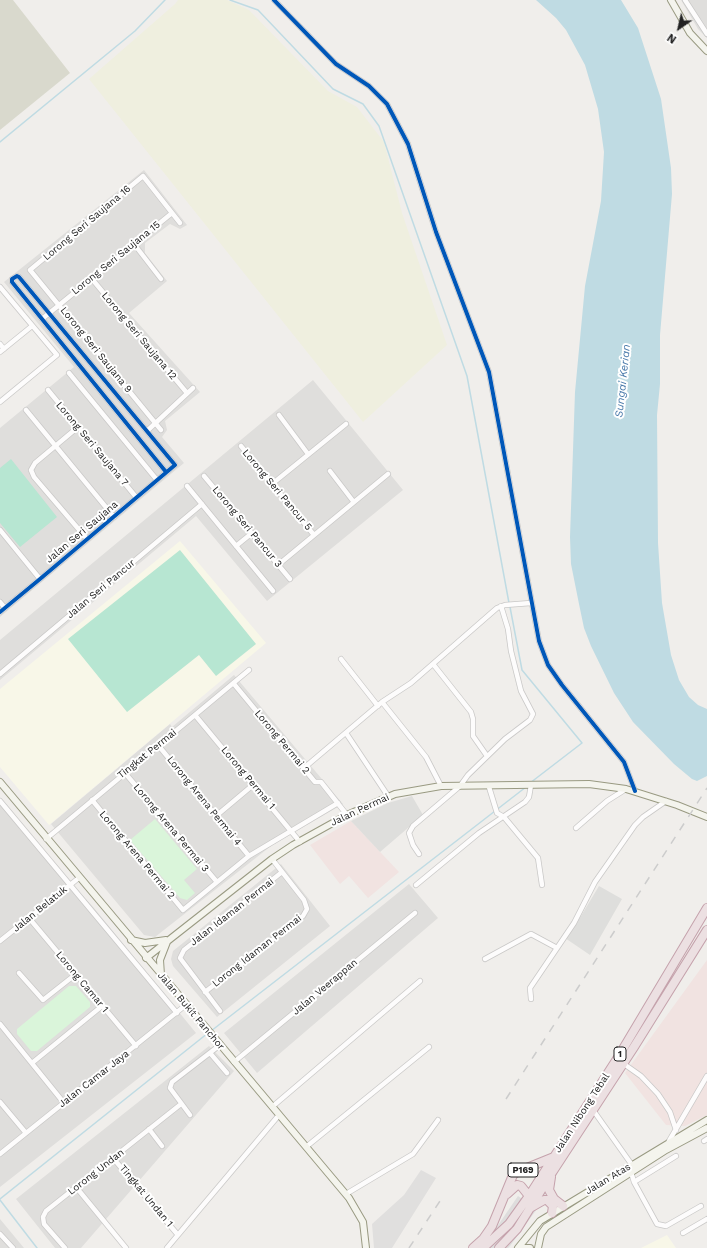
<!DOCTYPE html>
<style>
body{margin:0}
#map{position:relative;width:707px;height:1248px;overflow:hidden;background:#f0eeeb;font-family:"Work Sans",sans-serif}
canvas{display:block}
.north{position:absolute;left:659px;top:8px;width:40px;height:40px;-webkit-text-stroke:3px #fff;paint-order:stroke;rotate:214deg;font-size:11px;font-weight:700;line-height:16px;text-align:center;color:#222}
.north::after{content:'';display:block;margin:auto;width:14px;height:18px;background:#222;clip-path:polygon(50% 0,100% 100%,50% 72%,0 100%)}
</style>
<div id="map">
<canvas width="707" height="1248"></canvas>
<div class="north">N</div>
</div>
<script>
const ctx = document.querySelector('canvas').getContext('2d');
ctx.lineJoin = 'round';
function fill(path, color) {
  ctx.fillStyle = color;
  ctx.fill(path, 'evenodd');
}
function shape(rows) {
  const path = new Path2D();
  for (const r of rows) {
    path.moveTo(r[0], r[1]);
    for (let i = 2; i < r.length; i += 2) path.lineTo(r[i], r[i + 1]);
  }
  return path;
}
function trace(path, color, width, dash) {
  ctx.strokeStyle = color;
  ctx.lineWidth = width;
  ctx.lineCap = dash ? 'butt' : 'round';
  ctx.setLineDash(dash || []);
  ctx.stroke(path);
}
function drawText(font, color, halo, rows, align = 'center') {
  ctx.font = font + ' "Work Sans",sans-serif';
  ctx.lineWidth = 4;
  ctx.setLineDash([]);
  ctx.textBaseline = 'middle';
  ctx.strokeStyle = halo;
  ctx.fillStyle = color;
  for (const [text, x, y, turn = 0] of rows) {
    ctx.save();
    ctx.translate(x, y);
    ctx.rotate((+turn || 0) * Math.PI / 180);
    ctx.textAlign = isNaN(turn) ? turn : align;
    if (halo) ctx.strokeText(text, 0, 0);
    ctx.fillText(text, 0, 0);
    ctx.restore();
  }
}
fill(shape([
 [681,0,707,0,707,38,698,29],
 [144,170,187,225,180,229,170,224,145,243,145,253,167,281,129,313,200,392,165,421,167,430,162,437,184,463,0,617,0,428,74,367,4,282],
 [313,380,403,490,267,601,196,516,0,680,0,640],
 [234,675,343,804,271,846,155,937,144,935,51,824,170,724,172,727],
 [0,799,53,863,94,908,196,1033,0,1187],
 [281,864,330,926,217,1017,173,966,171,959,173,951],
 [409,884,438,918,257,1073,224,1033],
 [209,1046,234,1071,81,1248,55,1248,16,1199],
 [0,1219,24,1248,0,1248]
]), '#dfdedc');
fill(shape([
 [351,821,399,872,368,898,349,876,340,884,310,845],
 [707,960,707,1115,685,1126,666,1125,625,1073]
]), '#f1e3e1');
fill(shape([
 [180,541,266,643,49,825,0,767,0,689],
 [667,1235,676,1248,641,1248]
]), '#f8f7e8');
fill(shape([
 [412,796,423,815,380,852,351,821,388,803],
 [599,886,622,899,590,955,565,938,581,916]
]), '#dededc');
fill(shape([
 [0,0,13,0,70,73,0,130]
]), '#d9d9cd');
fill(shape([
 [178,0,227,0,249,10,328,91,357,107,384,142,402,213,447,345,363,422,89,79,175,4]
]), '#efefdf');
fill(shape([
 [155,819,197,869,184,880,195,893,187,900,180,898,130,840],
 [69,986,76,986,90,1002,90,1007,37,1051,31,1051,17,1034,17,1029]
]), '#daf5da');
fill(shape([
 [11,459,57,517,20,547,0,523,0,468],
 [180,550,256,644,216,676,199,655,127,712,68,639]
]), '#b7e6d2');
fill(shape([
 [421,1170,436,1178,392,1248,374,1248,372,1224,404,1195]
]), '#e0dfde');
fill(shape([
 [536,0,621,0,638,28,661,99,671,168,672,194,660,335,660,384,657,415,658,543,662,603,671,655,679,680,689,697,698,705,707,709,707,776,697,781,692,779,674,764,633,722,614,693,591,646,584,628,579,604,571,564,570,537,575,392,585,286,601,201,604,152,598,109,585,65,566,30,556,18]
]), '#bfdbe3');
fill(shape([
 [518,1196,537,1209,510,1246,508,1248,477,1248,492,1234]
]), '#dedddd');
trace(shape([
 [230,0,258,10,333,89,363,104,379,126,467,376,509,603],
 [0,142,135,31,165,0],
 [510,607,522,670,582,743,530,783],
 [211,1031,526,787],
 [0,1199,208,1033],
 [0,1200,37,1248]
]), '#bfdbe3', 1.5);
const street = shape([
 [274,0,336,64,369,86,387,104,408,144,436,232,489,372,539,641,548,665,562,685,624,762,635,791],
 [685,0,707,34],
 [134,244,161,279],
 [92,279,187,393],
 [0,287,57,355,0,402],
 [42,319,172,213],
 [0,344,4,349],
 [0,352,32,326],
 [69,373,157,480],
 [48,390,136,497],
 [26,410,114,517],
 [279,415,308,454],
 [78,427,35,463,31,470,34,477,87,539],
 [161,430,30,270,143,176,180,223],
 [147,431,193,388],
 [241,446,314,535],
 [330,471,353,501],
 [204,476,290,579],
 [272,484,346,424],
 [187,486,273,591],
 [0,530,40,579],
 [236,546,252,533],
 [278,565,388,474],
 [0,602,5,608],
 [0,612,40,579,175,465,19,277,17,276,12,279,12,282,166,472],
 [341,659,378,706],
 [433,664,471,712,473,719,473,736,487,756],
 [0,674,202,504],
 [234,684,315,782,321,782,347,815],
 [382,702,426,757,441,786],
 [195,715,300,842],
 [346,733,388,796],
 [158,745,249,856],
 [304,768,382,702,411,683,497,608,505,605,531,603],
 [125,773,217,882],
 [489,787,497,813,504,817,538,858,542,885],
 [92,800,183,910,249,856,338,803],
 [0,801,177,1013],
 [216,816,253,785],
 [576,828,607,801,626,789],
 [46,839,249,670],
 [419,854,413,845,409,833,413,826,460,786,468,775,505,739,530,720,533,714,521,691,511,651,508,629,501,606],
 [416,885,479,833,525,802,529,797,531,785],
 [29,918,136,1046],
 [0,941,80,877],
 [485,959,531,934,557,948],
 [19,973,43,1000,76,974],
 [205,992,303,916,307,909,304,900,272,859],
 [531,999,530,988,574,923,595,882,635,825,643,817,666,801],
 [220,1011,180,958,184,950,282,872],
 [0,1024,64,1103],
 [210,1053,227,1073],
 [234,1062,415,913],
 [32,1063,102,1006],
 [624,1064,641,1076,658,1094,670,1112,676,1130],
 [0,1102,26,1133],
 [272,1107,420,981],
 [593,1110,632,1165],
 [190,1115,170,1088,172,1082,220,1045],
 [149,1129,162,1146],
 [669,1141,707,1076],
 [704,1141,707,1139],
 [306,1147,429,1047],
 [0,1154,187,1004],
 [113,1158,178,1235],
 [631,1172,634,1182,657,1224,666,1226,701,1206],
 [634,1182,676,1156],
 [76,1187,126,1248],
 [346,1194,413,1154,438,1120],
 [683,1233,707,1219],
 [0,1234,13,1248],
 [65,1248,44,1224,43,1217,46,1211,181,1104],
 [167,1248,279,1115]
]);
const secondary = shape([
 [671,0,690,33,707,51],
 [0,782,349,1198,363,1222,366,1248],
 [131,940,145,943,166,940],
 [146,958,272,859,293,845,347,815,395,794,441,786,589,784,626,789,677,805,707,817],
 [161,975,160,960,167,942],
 [518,1248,540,1221,707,1120],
 [519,1248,530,1248],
 [538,1248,541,1234,546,1227,666,1150,707,1128]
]);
const highway = shape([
 [551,1177,549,1190,554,1199,563,1206],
 [507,1194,517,1185,521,1186,529,1196],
 [530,1208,544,1200,547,1200,553,1206,552,1213],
 [473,1248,483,1239,492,1226,513,1175,517,1172,554,1157],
 [483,1248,509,1224,529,1196,617,1059,707,908],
 [499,1248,517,1229,553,1171,634,1047,707,930]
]);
trace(street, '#c9c8c7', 6);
trace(secondary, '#999a82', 8);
trace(highway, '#c5a2ac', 10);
trace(street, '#fdfcfc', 4.5);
trace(secondary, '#f4f4ed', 6);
trace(highway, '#ece0e2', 8);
trace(shape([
 [506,1099,707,788],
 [409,1248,440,1201]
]), '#ccc', 1.5, [8, 8]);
trace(shape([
 [274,0,336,64,369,86,387,104,408,144,436,232,489,372,539,641,548,665,562,685,624,762,635,791],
 [0,612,40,579,175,465,19,277,17,276,12,279,12,282,166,472]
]), '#0057b8', 4);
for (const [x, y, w] of [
 [620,1054,12],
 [523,1170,30]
]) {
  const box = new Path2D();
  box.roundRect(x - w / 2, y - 7, w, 14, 3);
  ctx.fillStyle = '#fff';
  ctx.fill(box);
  trace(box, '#222', 1);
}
drawText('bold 9px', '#222', null, [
 ["1",620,1054],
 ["P169",523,1170]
]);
drawText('10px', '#222', '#fff', [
 ["Lorong Seri Saujana 16",87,223,-40],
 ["Lorong Seri Saujana 15",116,258,-39],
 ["Lorong Seri Saujana 12",139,336,50],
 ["Lorong Seri Saujana 9",96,350,51],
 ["Lorong Seri Saujana 7",92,444,50],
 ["Lorong Seri Pancur 5",277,490,50],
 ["Lorong Seri Pancur 3",247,527,50],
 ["Jalan Seri Saujana",82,532,-40],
 ["Jalan Seri Pancur",101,589,-40],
 ["Lorong Permai 2",282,742,50],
 ["Tingkat Permai",147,754,-39],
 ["Lorong Permai 1",248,778,50],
 ["Lorong Arena Permai 4",204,801,51],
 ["Jalan Permai",360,810,-25],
 ["Lorong Arena Permai 3",171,828,50],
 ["Lorong Arena Permai 2",137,855,50],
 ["Jalan Belatuk",40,909,-39],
 ["Jalan Idaman Permai",232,912,-38],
 ["Lorong Idaman Permai",257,951,-38],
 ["Lorong Camar 1",82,982,50],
 ["Jalan Veerappan",325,987,-40],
 ["Jalan Bukit Panchor",191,1011,50],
 ["Jalan Camar Jaya",94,1079,-38],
 ["Jalan Nibong Tebal",582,1113,-57],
 ["Lorong Undan",96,1172,-38],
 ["Jalan Atas",608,1179,-31],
 ["Tingkat Undan 1",146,1196,50]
]);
drawText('italic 11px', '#4a7aab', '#fff', [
 ["Sungai Kerian",623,381,-84]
]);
</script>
